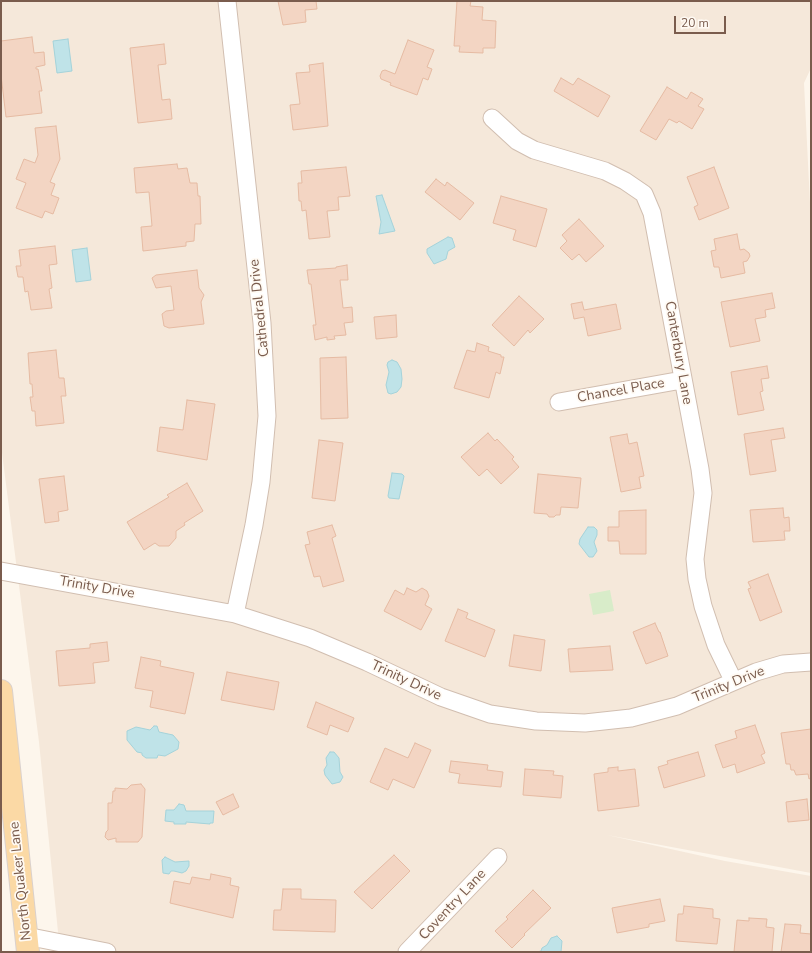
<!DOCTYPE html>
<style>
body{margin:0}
#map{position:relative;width:812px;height:953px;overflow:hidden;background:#fdf6ec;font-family:"Nunito Sans",sans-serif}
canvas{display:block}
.frame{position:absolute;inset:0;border:2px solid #7a5c4d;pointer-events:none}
.scale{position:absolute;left:674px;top:16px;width:52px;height:18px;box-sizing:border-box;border:2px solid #7a5c4d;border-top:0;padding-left:5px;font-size:12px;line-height:14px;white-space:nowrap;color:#7a5c4d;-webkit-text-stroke:3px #fffaf3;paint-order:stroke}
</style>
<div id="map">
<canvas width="812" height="953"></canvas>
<div class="frame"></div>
<div class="scale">20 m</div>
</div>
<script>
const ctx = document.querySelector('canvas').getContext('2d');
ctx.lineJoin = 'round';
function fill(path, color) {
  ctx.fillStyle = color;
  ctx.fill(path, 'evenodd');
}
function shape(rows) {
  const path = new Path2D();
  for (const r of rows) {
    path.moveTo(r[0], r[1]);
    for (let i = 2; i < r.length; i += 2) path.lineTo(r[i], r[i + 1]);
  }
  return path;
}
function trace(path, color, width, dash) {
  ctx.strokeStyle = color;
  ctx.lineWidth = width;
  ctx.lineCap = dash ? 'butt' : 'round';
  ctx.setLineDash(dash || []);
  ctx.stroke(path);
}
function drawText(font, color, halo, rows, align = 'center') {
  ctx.font = font + ' "Nunito Sans",sans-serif';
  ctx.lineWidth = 3.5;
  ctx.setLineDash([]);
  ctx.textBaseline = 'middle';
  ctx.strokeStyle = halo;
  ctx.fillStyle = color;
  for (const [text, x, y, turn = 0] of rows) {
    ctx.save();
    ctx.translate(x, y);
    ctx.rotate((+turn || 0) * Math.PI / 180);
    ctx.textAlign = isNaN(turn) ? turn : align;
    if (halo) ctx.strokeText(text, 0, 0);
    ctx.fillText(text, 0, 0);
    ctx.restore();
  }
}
fill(shape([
 [1,1,811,1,811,68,804,83,811,223,811,873,607,835,725,861,811,876,811,952,60,952,39,742,1,445]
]), '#f5e8da');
fill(shape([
 [610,590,614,611,593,615,589,594]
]), '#d8ecc9');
const water = shape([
 [68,39,72,71,57,73,53,41,68,39],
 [382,195,395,231,379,234,381,222,376,196,382,195],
 [448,237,452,238,455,247,448,251,446,259,434,264,427,253,427,249,448,237],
 [87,248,91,280,76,282,72,250,87,248],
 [392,360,397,362,401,369,402,379,401,387,397,392,391,394,388,393,386,385,389,372,387,365,388,362,392,360],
 [392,473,402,474,404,476,399,499,389,498,388,496,392,473],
 [588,527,594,527,597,530,597,535,594,542,597,551,593,557,589,557,579,544,580,539,588,527],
 [154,726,157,726,159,732,173,735,179,742,178,749,165,756,158,755,157,758,146,758,142,755,142,753,137,752,127,740,127,731,136,727,150,730,154,726],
 [330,752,334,752,339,758,340,772,343,777,340,782,332,784,325,775,324,770,327,765,326,758,330,752],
 [179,804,184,805,186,811,214,811,213,823,210,823,210,824,186,822,186,824,174,824,174,822,165,821,166,810,174,810,179,804],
 [165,857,175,862,189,861,189,866,186,871,182,873,174,871,171,871,169,874,163,873,162,860,165,857],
 [557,936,562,941,561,952,537,952,541,951,542,948,547,945,551,938,557,936]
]);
fill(water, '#bfe3e8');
trace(water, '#a5d3da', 1);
const building = shape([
 [278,1,316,1,317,9,305,10,306,22,283,25,278,1],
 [457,1,471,1,470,6,483,7,482,20,496,21,495,48,483,48,483,53,459,52,460,46,454,46,457,1],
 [32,37,34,53,44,52,45,65,36,67,36,69,38,69,42,91,39,91,42,113,6,117,1,75,1,41,32,37],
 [408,40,434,50,427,67,432,69,428,80,423,78,417,95,390,85,391,83,381,79,380,76,382,71,385,70,395,74,408,40],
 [164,44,166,64,158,65,162,100,170,99,172,119,138,123,130,48,164,44],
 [323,63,328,126,293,130,290,105,300,104,296,73,310,72,309,65,323,63],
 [561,78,573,85,578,78,610,96,598,117,554,91,561,78],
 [667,87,687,99,691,92,703,99,698,106,704,109,692,129,679,121,677,123,669,119,656,140,640,131,667,87],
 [56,126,60,159,50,182,55,184,51,195,59,198,53,214,45,211,42,218,16,208,26,183,16,179,24,159,35,163,38,155,35,128,56,126],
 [177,164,178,169,187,168,190,183,197,183,198,196,200,196,201,224,195,224,194,241,186,242,186,246,143,251,141,227,152,226,149,192,136,193,134,168,177,164],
 [346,167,350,196,338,197,339,210,327,211,330,237,309,239,306,210,302,211,301,201,299,201,298,183,302,183,301,171,346,167],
 [714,167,729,208,699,220,694,207,698,205,687,177,714,167],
 [436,179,445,186,447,182,474,203,460,220,425,192,436,179],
 [501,196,547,209,536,247,513,240,516,230,493,223,501,196],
 [579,219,604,246,586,262,579,254,572,260,560,248,567,241,562,235,579,219],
 [737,234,740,250,744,249,749,253,750,256,747,261,743,262,745,273,721,278,719,267,714,267,711,251,716,250,714,239,737,234],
 [55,246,57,264,49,265,52,288,49,289,52,308,31,310,28,291,25,292,23,277,18,277,16,266,21,266,19,250,55,246],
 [347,265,348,280,340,280,343,308,352,307,353,322,344,323,346,335,334,336,335,339,327,340,327,337,315,340,313,325,316,325,311,284,309,284,307,270,336,268,336,267,347,265],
 [197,270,199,288,204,295,201,302,204,324,169,328,164,326,162,314,166,311,174,310,171,286,156,288,152,278,156,275,197,270],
 [772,293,775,308,765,310,766,317,755,319,760,341,730,347,721,302,772,293],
 [519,296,544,319,530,333,528,330,514,346,492,325,519,296],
 [582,302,584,310,616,304,621,329,588,336,584,317,574,319,571,304,582,302],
 [396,315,397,337,376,339,374,317,396,315],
 [477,343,489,347,488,351,501,355,501,357,504,357,500,374,496,372,489,398,454,388,467,350,475,352,477,343],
 [56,350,59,378,64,378,66,396,61,396,64,423,36,426,35,411,32,411,30,397,33,397,32,384,30,384,28,353,56,350],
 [346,357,348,418,321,419,320,358,346,357],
 [767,366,769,378,761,379,763,391,760,392,764,410,738,415,731,372,767,366],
 [187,400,215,404,207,460,157,451,160,427,183,430,187,400],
 [783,428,785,438,771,440,776,471,750,475,744,434,783,428],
 [488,433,495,441,497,439,514,457,512,459,519,467,501,484,487,469,479,476,461,457,488,433],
 [627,434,629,444,637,442,644,476,639,477,641,488,621,492,610,437,627,434],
 [319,440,343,443,335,501,312,498,319,440],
 [538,474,581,478,578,508,561,507,560,515,556,515,554,517,549,517,547,514,534,513,538,474],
 [64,476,68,510,58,512,59,521,45,523,39,479,64,476],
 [187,483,203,511,184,523,185,525,176,531,176,538,169,546,159,546,155,543,144,550,127,522,169,497,167,495,187,483],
 [783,508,784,518,789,517,790,531,784,531,785,540,753,542,750,510,783,508],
 [646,510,646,554,620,554,619,541,608,541,608,527,619,527,619,511,646,510],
 [332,525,336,536,332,538,344,581,323,587,320,576,314,577,305,545,310,544,307,532,332,525],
 [768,574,782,612,760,621,748,589,751,588,748,582,768,574],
 [407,588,416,592,422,588,427,591,429,596,425,605,432,609,421,630,384,611,395,590,404,595,407,588],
 [458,609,468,613,466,618,495,630,485,657,445,641,458,609],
 [655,623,659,632,660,632,668,656,646,664,633,632,655,623],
 [514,635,545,640,541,671,509,666,514,635],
 [107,642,109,661,93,663,95,683,59,686,56,651,90,648,90,644,107,642],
 [610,646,613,670,570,672,568,649,610,646],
 [141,657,161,661,160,666,194,673,185,714,150,707,153,691,135,688,141,657],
 [227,672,279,682,274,710,221,700,227,672],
 [316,702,354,718,348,732,330,725,327,735,307,727,316,702],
 [755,725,765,753,761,755,765,763,737,773,735,764,723,768,715,745,737,738,735,731,755,725],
 [811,729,811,778,809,779,808,774,796,775,794,770,791,770,790,764,786,764,781,733,811,729],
 [415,743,431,750,414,788,393,779,388,790,370,782,385,748,408,758,415,743],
 [698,752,705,776,664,788,658,767,668,764,667,761,698,752],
 [451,761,488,765,487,770,503,772,501,787,458,783,460,774,449,772,451,761],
 [618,767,618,771,635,769,639,806,598,811,594,774,608,772,608,768,618,767],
 [525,769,554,771,553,775,563,776,561,798,523,795,525,769],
 [141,784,145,789,142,837,138,842,116,842,116,838,108,840,105,837,106,832,108,830,108,803,112,803,113,791,115,791,115,788,127,789,131,785,141,784],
 [233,794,239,807,223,815,216,802,233,794],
 [807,799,809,820,788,822,786,802,807,799],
 [394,855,410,871,372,909,354,892,394,855],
 [211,874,231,878,230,885,239,887,233,918,170,903,174,881,190,884,192,877,210,880,211,874],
 [283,889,301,889,301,899,336,900,335,932,273,930,274,910,281,910,283,889],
 [533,890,551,908,524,934,525,935,512,948,495,931,508,919,506,917,533,890],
 [660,899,665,921,649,924,649,927,617,933,612,908,660,899],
 [684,906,713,909,713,918,720,919,717,944,676,941,678,914,683,914,684,906],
 [749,918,767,919,766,927,774,928,772,952,734,952,737,920,749,921,749,918],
 [785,924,801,925,800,933,811,934,811,952,781,952,785,924]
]);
fill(building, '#f3d5c3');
trace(building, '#e6bba3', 1);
const minor = shape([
 [227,1,262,323,267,416,261,482,254,525,235,614],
 [492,118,517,141,534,150,605,171,625,181,644,194,652,213,700,469,703,493,695,559,697,579,703,606,716,645,733,680],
 [559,402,682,380],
 [1,571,235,614,310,638,367,662,441,697,490,714,536,721,585,723,631,718,677,706,756,672,783,664,811,662],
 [26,936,107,952],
 [407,952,498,857]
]);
const major = shape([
 [1,691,28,952]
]);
trace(minor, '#d1beb0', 19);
trace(major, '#dad1cd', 24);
trace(minor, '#fff', 17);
trace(major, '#fbd9a5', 22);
drawText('14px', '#7a5c4d', '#fffaf3', [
 ["Cathedral Drive",260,308,-96],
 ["Canterbury Lane",678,353,80],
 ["Chancel Place",621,391,-10],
 ["Trinity Drive",97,588,10],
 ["Trinity Drive",406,681,25],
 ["Trinity Drive",729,685,-22],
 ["North Quaker Lane",21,881,-96],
 ["Coventry Lane",453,905,-47]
]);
</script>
